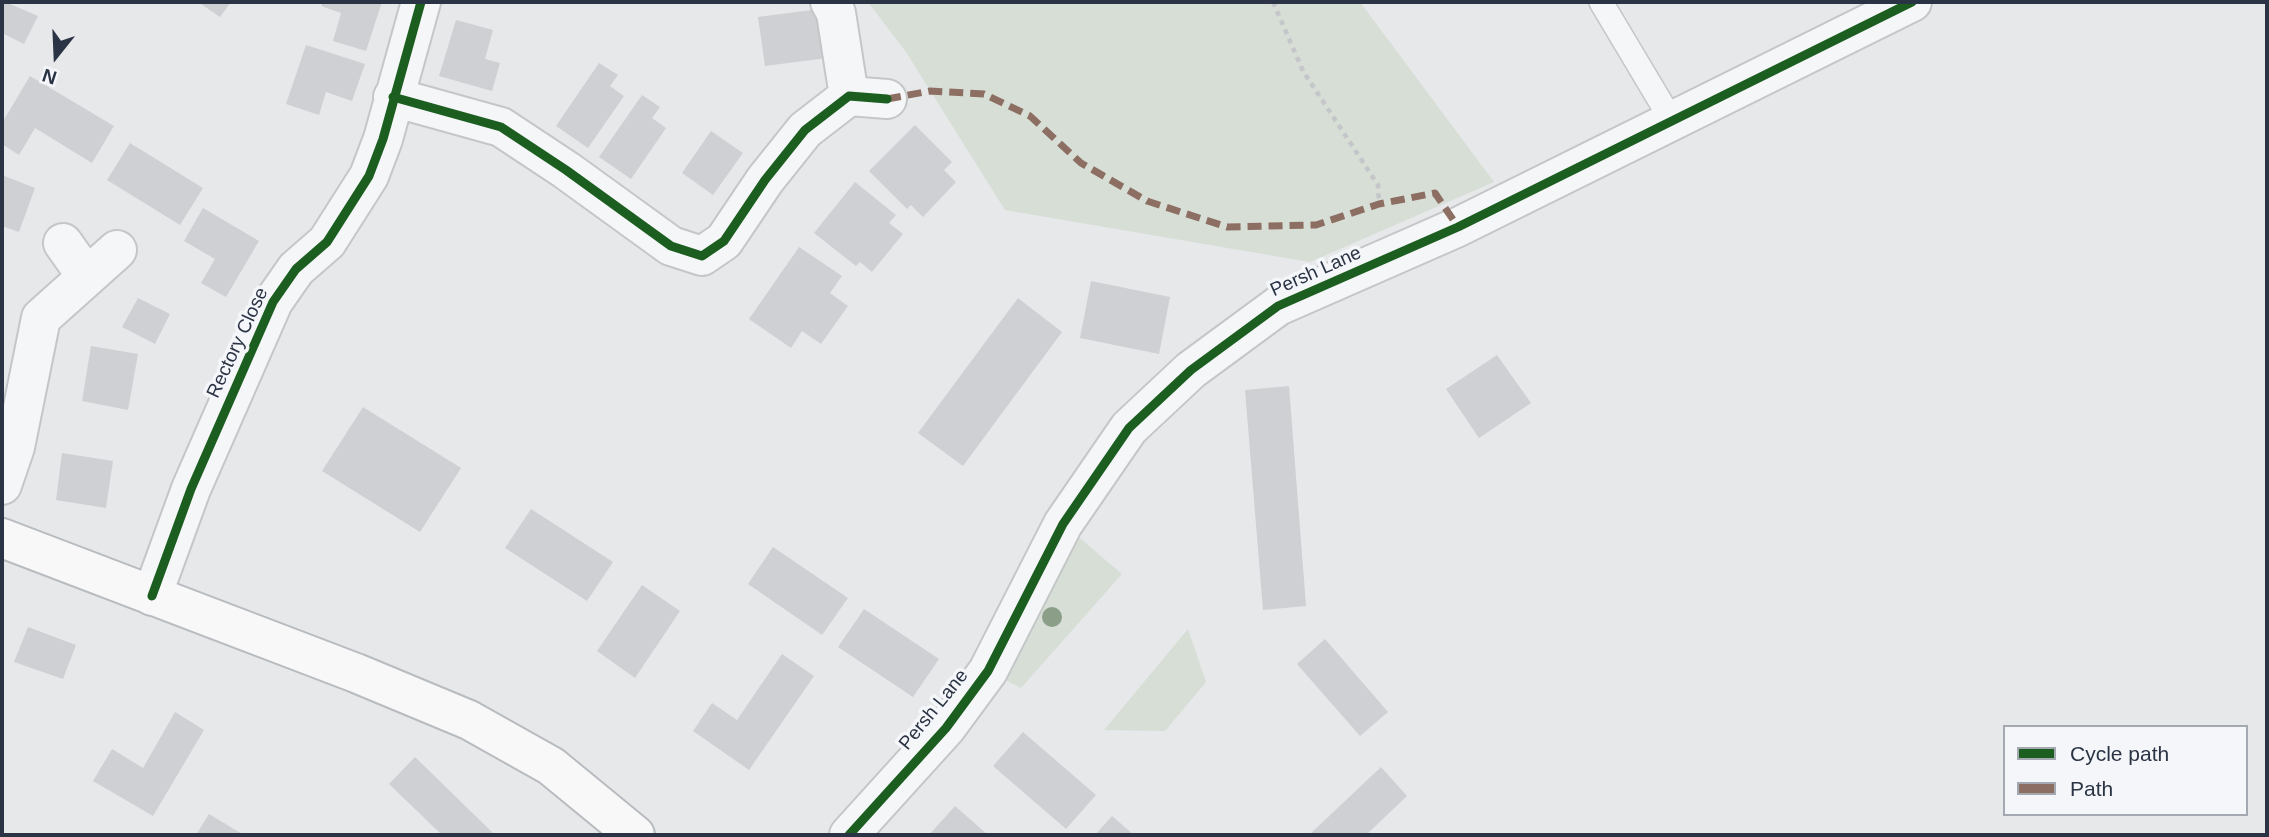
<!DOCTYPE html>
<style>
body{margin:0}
#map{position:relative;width:2269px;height:837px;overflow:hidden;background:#e6e8ea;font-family:Arial,sans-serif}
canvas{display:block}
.frame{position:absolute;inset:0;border:4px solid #2b3445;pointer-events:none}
.legend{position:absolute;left:2003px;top:725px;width:245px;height:91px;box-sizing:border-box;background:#f4f6f9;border:2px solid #a4a8b1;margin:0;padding:9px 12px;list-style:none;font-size:21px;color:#2b3445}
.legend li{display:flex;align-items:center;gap:14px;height:35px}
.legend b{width:35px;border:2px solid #a4a8b1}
.north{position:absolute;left:21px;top:21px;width:70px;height:70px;-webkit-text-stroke:5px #f4f6f9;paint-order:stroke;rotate:198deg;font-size:19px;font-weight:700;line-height:28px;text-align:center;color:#2b3445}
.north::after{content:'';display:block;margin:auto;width:24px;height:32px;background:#2b3445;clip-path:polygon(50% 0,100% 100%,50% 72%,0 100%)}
</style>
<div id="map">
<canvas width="2269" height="837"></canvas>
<div class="frame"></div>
<ul class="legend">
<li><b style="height:9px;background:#1b5e20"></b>Cycle path</li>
<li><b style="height:9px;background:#8d6e63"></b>Path</li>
</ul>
<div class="north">N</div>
</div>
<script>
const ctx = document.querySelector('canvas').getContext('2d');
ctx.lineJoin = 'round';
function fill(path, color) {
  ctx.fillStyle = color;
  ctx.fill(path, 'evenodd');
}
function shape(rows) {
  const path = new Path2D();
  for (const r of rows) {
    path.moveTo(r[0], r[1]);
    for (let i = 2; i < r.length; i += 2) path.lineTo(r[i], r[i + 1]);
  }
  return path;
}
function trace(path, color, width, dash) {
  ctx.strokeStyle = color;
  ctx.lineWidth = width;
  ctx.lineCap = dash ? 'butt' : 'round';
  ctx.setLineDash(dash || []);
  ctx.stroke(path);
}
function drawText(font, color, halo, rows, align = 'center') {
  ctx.font = font + ' Arial,sans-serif';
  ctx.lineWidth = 7;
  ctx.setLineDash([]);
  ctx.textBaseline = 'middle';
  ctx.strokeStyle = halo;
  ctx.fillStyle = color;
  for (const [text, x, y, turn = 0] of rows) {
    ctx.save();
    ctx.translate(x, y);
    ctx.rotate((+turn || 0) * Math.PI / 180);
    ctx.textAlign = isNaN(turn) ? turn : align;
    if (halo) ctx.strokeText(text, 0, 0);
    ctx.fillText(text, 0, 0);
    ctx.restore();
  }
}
fill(shape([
 [868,2,1360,2,1494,182,1310,262,1005,210,906,52],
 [1063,524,1122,574,1021,688,988,671],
 [1188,629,1206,682,1165,731,1104,730]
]), '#d6ded6');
fill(shape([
 [5,2,38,16,24,44,2,33,2,9],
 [198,2,231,2,220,17],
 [323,2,382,2,366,51,333,41,341,13,321,6],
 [820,9,827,58,765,66,758,17],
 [456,20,493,30,485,59,500,63,492,91,439,76],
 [306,45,365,64,352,101,326,92,319,115,286,104],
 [599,63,618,75,610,86,624,96,588,148,556,126],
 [30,76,114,126,92,163,35,128,19,155,2,144,2,123],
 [642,95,660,107,652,118,666,128,631,179,599,157],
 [915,125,952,162,944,170,956,182,923,217,911,205,907,209,869,171],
 [711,131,743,153,713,195,682,173],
 [130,143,203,188,180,225,107,180],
 [2,175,35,188,19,232,2,226],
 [855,182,896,215,889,223,903,234,872,272,860,262,856,266,814,233],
 [203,208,259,241,226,297,201,283,215,259,184,241],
 [799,247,842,276,830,293,848,306,821,344,802,331,791,348,749,319],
 [1091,281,1170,297,1159,354,1080,338],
 [138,298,170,314,155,344,122,327],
 [1018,298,1062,332,963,466,918,433],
 [91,346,138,354,128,410,82,401],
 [1497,355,1531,403,1479,438,1446,389],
 [1289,386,1306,606,1263,610,1245,390],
 [363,407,461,468,420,532,322,471],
 [62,453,113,461,106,508,56,500],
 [531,509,613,562,587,601,505,548],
 [773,547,848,598,822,635,748,584],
 [642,585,680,611,635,678,597,651],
 [864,609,939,659,913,697,838,647],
 [28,627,76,645,63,679,14,662],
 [1325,639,1388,712,1360,736,1297,664],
 [782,654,814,676,749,770,693,731,712,703,737,720],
 [175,712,204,730,153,816,93,781,112,749,143,768],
 [1023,732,1096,795,1066,829,993,766],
 [415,757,495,835,442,835,389,784],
 [1381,767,1407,796,1366,835,1309,835],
 [955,806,988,835,929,835],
 [209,814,244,835,196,835],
 [1112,816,1134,835,1095,835]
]), '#ced0d3');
const service = shape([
 [1601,2,1672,121]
]);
const minor = shape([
 [830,2,836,13,849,96],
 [393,97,501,127,566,170,671,246,702,256,724,241,765,180,805,130,849,96,887,99],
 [63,243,87,277],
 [2,485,15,447,41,318,117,250],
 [152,596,191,489,273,302,296,269,327,242,369,176,383,139,421,2],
 [849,835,946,728,988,671,1063,524,1129,428,1191,370,1278,306,1458,227,1912,2]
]);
const trunk = shape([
 [2,538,356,673,469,720,551,766,635,835]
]);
trace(service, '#c4c6c8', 26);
trace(minor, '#c4c6c8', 42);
trace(trunk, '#b8bbbf', 42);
trace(shape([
 [1273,2,1303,71,1378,185,1379,204]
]), '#c5c6ca', 4.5, [5, 5]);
trace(service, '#f5f6f7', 23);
trace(minor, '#f5f6f7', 38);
trace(trunk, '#f8f8f8', 38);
trace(shape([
 [887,99,930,91,984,94,1030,116,1081,163,1147,201,1227,227,1316,225,1379,204,1435,193,1458,227]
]), '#8d6e63', 7, [14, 7]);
trace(shape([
 [393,97,501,127,566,170,671,246,702,256,724,241,765,180,805,130,849,96,887,99],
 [152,596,191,489,273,302,296,269,327,242,369,176,383,139,421,2],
 [849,835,946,728,988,671,1063,524,1129,428,1191,370,1278,306,1458,227,1912,2]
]), '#1b5e20', 9);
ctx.fillStyle = '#8a9e88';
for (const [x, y] of [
 [1052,617]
]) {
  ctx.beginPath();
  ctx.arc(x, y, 10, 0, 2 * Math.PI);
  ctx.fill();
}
drawText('19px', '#2b3445', '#f4f6f9', [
 ["Persh Lane",1316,272,-24],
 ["Rectory Close",238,343,-65],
 ["Persh Lane",934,710,-51]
]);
</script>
